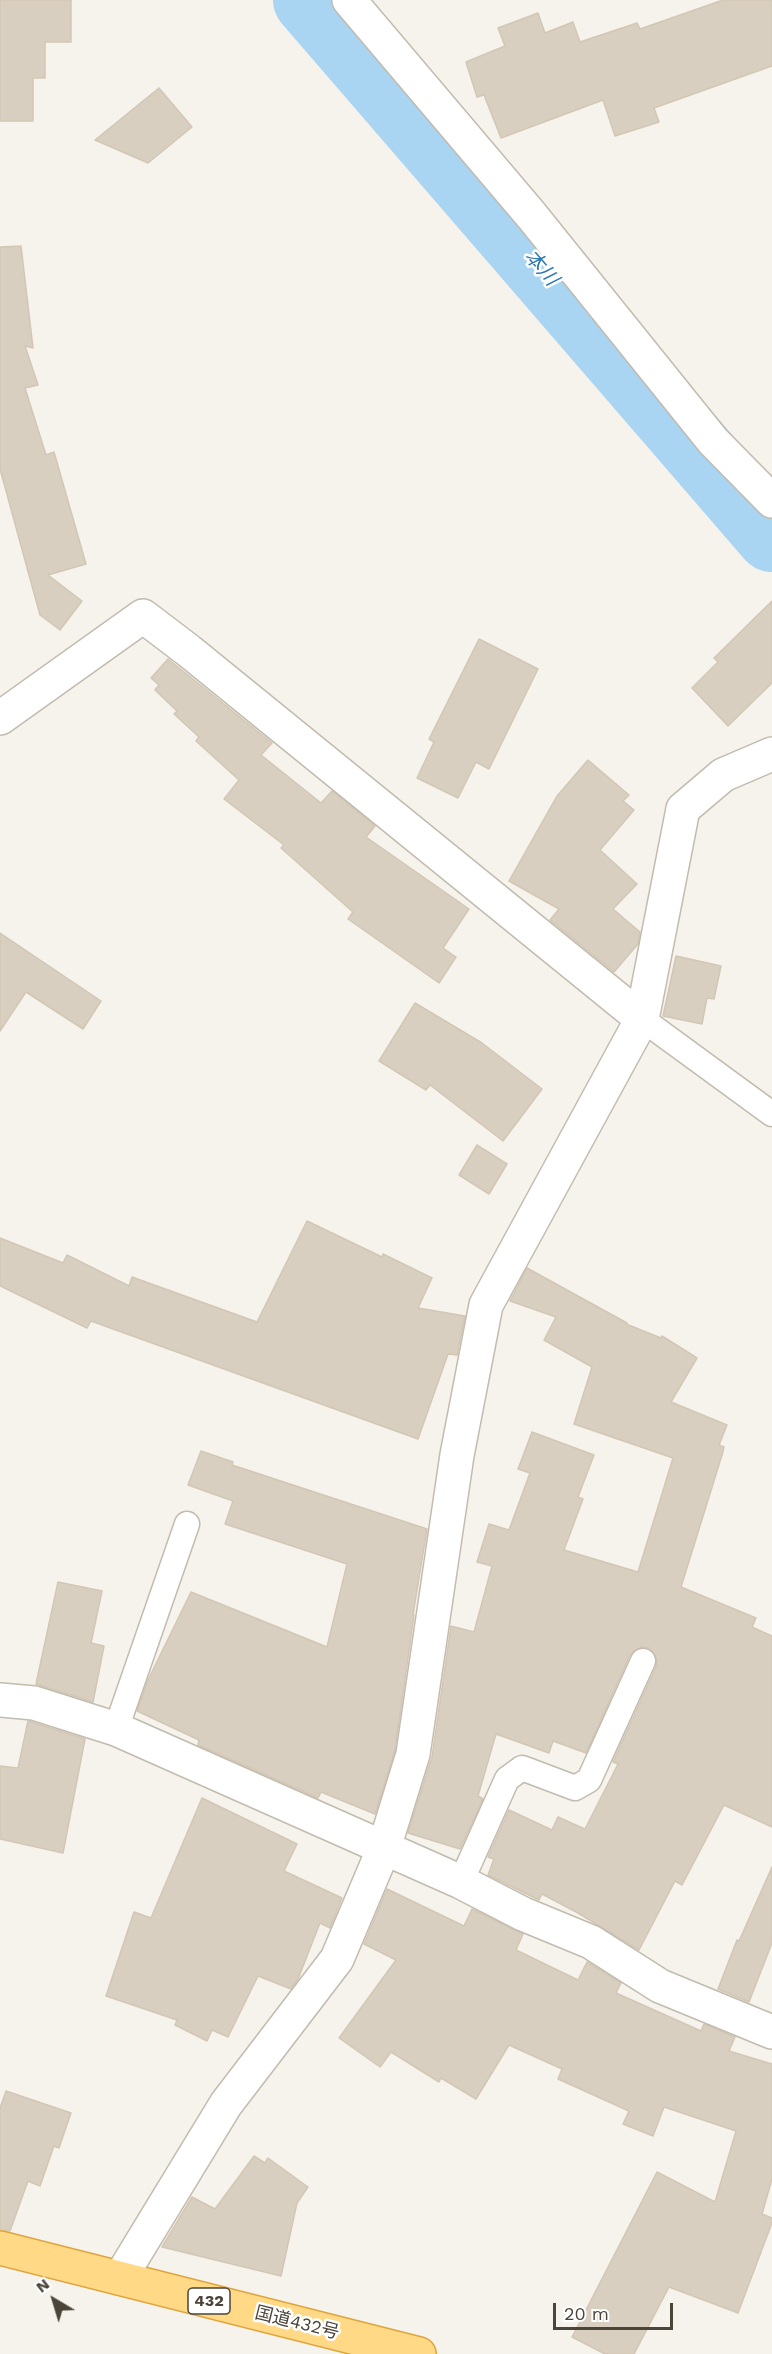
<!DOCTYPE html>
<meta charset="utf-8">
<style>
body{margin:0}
#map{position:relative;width:772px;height:2354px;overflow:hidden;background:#f6f3ec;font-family:"Work Sans",sans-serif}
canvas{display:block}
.north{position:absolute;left:24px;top:2270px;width:60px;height:60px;-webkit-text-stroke:4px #fff;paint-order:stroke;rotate:322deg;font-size:16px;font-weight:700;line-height:24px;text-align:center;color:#4b4439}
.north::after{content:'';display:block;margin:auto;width:21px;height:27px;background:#4b4439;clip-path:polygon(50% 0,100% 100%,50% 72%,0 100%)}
.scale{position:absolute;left:553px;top:2303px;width:120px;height:27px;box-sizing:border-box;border:3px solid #4b4439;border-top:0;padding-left:8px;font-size:18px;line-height:21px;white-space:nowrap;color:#4b4439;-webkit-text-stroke:4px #fff;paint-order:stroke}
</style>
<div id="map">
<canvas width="772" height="2354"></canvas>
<div class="north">N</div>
<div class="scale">20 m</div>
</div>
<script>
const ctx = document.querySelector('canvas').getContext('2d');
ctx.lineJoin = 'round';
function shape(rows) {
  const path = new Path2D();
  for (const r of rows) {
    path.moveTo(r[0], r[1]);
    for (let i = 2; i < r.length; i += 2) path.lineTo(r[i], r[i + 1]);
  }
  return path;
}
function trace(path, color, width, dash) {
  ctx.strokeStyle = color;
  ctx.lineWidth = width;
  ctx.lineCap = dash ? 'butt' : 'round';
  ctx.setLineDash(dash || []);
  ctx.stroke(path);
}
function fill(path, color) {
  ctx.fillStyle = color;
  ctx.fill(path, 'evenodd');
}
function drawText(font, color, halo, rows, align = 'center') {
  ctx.font = font + ' "Work Sans","Noto Sans JP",sans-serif';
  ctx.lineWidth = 5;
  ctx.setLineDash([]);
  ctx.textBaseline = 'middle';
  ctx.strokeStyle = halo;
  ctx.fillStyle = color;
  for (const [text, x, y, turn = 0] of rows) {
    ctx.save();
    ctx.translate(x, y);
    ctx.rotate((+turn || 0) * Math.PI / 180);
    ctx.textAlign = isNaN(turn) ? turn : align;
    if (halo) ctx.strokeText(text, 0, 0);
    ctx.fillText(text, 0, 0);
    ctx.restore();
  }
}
trace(shape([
 [309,0,772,536]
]), '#a9d4f2', 72);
const building = shape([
 [0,0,71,0,71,42,45,42,45,78,33,78,33,121,0,121,0,0],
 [723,0,772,0,772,66,654,108,659,122,615,136,603,100,501,138,484,95,477,97,466,62,505,46,498,28,538,13,545,33,573,22,580,42,637,23,640,29,723,0],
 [159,88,192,127,148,163,95,140,159,88],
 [21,246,33,348,25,346,38,385,25,388,46,455,54,452,86,564,48,575,82,601,60,630,40,615,0,469,0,247,21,246],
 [772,601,772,683,728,726,692,688,718,662,714,658,772,601],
 [479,639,538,669,489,769,476,762,458,798,417,778,434,742,429,739,479,639],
 [168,659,272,743,261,755,321,803,332,791,375,826,366,837,469,909,443,948,456,957,439,983,348,919,353,912,281,848,284,845,224,799,239,780,196,741,199,737,174,714,177,711,155,690,159,685,151,678,168,659],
 [588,760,629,795,623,801,634,810,600,850,637,884,613,909,640,932,638,944,614,972,550,920,559,909,509,881,557,796,588,760],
 [0,933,101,1001,83,1029,26,992,0,1031,0,933],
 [676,956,721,966,714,999,707,998,702,1024,663,1016,676,956],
 [415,1003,482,1043,542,1089,503,1141,430,1085,426,1090,379,1061,415,1003],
 [477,1145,507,1164,489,1194,459,1175,477,1145],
 [307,1221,382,1257,383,1254,432,1278,418,1308,465,1316,457,1355,448,1354,418,1439,91,1321,87,1328,0,1286,0,1238,63,1263,67,1255,129,1286,132,1277,257,1322,307,1221],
 [527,1268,627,1323,626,1324,661,1338,662,1336,697,1358,671,1402,727,1425,719,1445,724,1447,722,1455,681,1587,756,1618,752,1627,772,1636,772,1827,724,1805,682,1885,675,1881,639,1950,578,1913,542,1894,539,1900,488,1875,494,1859,488,1857,509,1810,552,1830,558,1817,585,1829,618,1764,613,1762,656,1667,657,1659,649,1648,641,1647,630,1655,586,1753,553,1741,549,1753,496,1734,478,1796,483,1799,460,1849,408,1833,432,1757,451,1626,474,1632,492,1566,477,1562,489,1524,509,1530,530,1473,518,1469,532,1432,594,1455,578,1497,583,1499,564,1550,638,1572,673,1458,574,1424,592,1367,544,1340,556,1317,510,1301,527,1268],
 [201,1451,233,1462,232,1465,427,1529,413,1615,414,1615,395,1750,375,1814,321,1792,318,1798,198,1745,199,1740,137,1711,148,1680,191,1592,327,1647,347,1564,225,1524,233,1501,188,1485,201,1451],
 [58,1582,102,1591,91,1643,104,1646,93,1702,36,1684,58,1582],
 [28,1721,85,1739,63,1853,0,1839,0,1766,18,1768,28,1721],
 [202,1798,297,1844,284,1871,342,1898,330,1928,320,1923,298,1979,291,1989,258,1976,228,2037,212,2030,207,2041,175,2025,177,2020,106,1996,134,1912,151,1918,202,1798],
 [772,1867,772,1943,749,2002,718,1989,737,1940,739,1941,772,1867],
 [387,1889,464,1926,472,1909,523,1934,516,1950,578,1980,587,1962,621,1983,616,1993,701,2031,704,2024,735,2037,729,2051,772,2064,772,2179,762,2214,772,2218,772,2223,738,2313,669,2287,634,2354,605,2354,572,2337,657,2172,715,2202,736,2131,664,2107,653,2136,623,2124,629,2111,558,2079,562,2069,509,2045,476,2099,441,2078,439,2082,391,2052,380,2067,339,2038,396,1960,364,1944,387,1889],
 [6,2091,71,2113,59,2148,54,2146,40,2186,28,2181,10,2231,0,2230,0,2108,6,2091],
 [254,2156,265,2163,268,2158,308,2187,297,2203,281,2276,162,2247,192,2197,215,2209,254,2156]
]);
fill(building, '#d8cfc1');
trace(building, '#d3c7b4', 1.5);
const service = shape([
 [642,1019,772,1114],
 [116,1729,187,1524],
 [461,1882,507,1779,522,1768,575,1788,589,1780,643,1661]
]);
const pedestrian = shape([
 [120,2278,226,2104,337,1959,384,1848]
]);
const minor = shape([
 [349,0,532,216,713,441,772,501],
 [0,718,143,616,189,651,642,1019],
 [0,1700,34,1703,116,1729,461,1882,523,1914,591,1942,660,1986,772,2032],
 [384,1848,413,1754,457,1455,486,1305,642,1019,683,809,723,775,772,754]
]);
const trunk = shape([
 [0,2248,419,2354]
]);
trace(service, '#c2bbae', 27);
trace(pedestrian, '#c2bbae', 36);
trace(minor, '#c2bbae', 36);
trace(trunk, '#e0a43c', 36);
trace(service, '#fff', 24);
trace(pedestrian, '#fff', 33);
trace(minor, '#fff', 33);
trace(trunk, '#ffd985', 33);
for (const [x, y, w] of [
 [209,2301,42]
]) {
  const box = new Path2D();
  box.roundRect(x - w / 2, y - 13, w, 26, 4.5);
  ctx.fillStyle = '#fff';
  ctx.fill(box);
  trace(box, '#4b4439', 1.5);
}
drawText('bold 16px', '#4b4439', null, [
 ["432",209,2301]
]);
drawText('18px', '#4b4439', '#fff', [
 ["国道432号",297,2323,14]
]);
drawText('italic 20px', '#2e7ab2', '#fff', [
 ["本川",541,268,49]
]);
</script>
